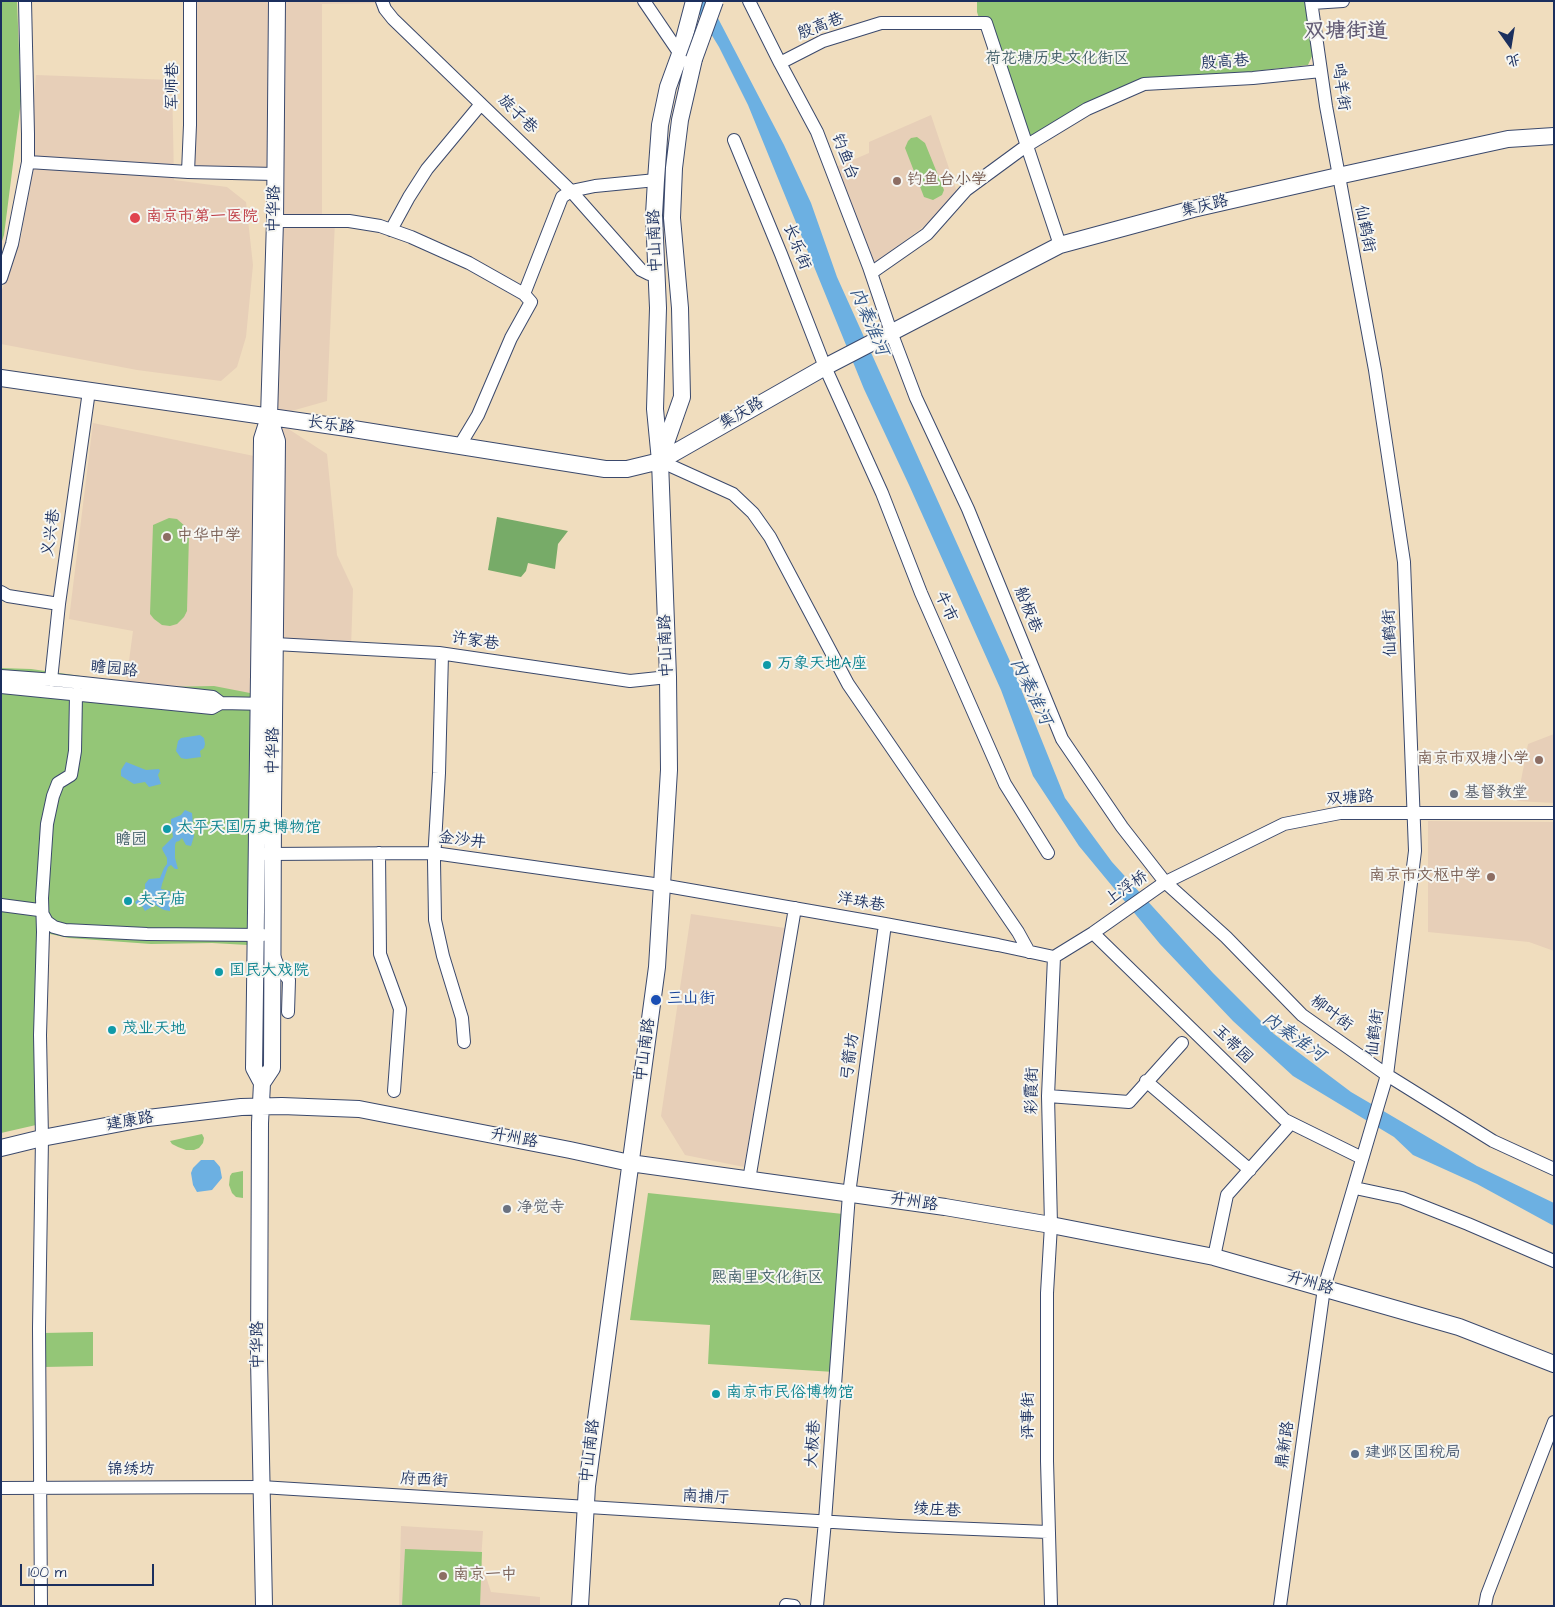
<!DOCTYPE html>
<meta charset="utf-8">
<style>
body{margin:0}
#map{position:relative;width:1555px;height:1607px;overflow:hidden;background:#f0ddbe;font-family:"Architects Daughter","LXGW WenKai TC",sans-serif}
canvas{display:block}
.frame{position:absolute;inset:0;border:2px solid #1b2f5e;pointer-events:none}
.north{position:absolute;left:1485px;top:20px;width:50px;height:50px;-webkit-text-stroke:4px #f6f6f2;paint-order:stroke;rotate:167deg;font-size:14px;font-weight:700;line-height:20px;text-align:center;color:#1b2f5e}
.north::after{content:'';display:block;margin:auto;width:18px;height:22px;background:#1b2f5e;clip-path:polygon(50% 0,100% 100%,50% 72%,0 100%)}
.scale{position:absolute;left:20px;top:1564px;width:134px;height:22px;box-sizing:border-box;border:2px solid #1b2f5e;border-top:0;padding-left:6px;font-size:15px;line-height:18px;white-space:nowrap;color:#1b2f5e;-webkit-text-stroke:4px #f6f6f2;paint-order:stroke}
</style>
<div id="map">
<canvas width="1555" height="1607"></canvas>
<div class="frame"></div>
<div class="north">北</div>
<div class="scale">100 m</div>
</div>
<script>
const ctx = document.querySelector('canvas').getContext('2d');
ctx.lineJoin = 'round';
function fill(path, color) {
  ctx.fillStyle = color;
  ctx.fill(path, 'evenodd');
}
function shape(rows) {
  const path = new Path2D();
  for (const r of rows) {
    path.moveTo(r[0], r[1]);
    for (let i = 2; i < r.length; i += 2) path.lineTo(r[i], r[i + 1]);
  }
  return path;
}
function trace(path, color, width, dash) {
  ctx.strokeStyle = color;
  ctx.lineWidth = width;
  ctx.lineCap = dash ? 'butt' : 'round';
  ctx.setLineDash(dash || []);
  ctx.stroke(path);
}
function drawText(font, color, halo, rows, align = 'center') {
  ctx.font = font + ' "Architects Daughter","LXGW WenKai TC",sans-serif';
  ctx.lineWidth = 4;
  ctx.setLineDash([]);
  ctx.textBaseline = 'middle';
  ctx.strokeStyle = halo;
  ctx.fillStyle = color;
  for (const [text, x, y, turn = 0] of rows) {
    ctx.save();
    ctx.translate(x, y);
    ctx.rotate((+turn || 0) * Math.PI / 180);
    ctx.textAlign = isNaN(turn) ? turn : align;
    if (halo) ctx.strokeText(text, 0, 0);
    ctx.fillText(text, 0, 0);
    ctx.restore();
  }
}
fill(shape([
 [190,1,382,1,382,3,322,4,322,221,335,221,327,401,270,417,327,454,337,555,353,589,351,648,275,644,277,441,269,417,275,175,188,172,190,124],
 [36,75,172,80,174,180,227,187,246,202,253,265,246,337,237,367,221,381,137,370,1,344,1,292,11,268,22,233],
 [931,115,958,195,923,227,873,264,834,168,869,153,869,142],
 [93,423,254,456,257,694,126,683,133,631,69,619],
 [1554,734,1554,803,1517,801,1528,744],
 [1428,821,1554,822,1554,951,1529,942,1428,932],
 [691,914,785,928,744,1167,685,1155,661,1116],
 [401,1526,483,1531,481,1561,491,1592,540,1597,540,1606,399,1606]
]), '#e7cfb8');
fill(shape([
 [1,1,17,1,21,101,4,235,1,244],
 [977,1,1305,1,1313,54,1308,65,1144,84,1020,143,977,12],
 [917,137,925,143,944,190,942,195,933,200,924,197,905,148,908,141,911,138],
 [169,518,177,519,186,527,189,535,187,611,184,617,177,624,170,626,162,625,154,619,150,614,153,525],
 [1,668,31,669,159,687,214,686,250,693,260,721,248,945,212,943,151,944,69,938,36,931,38,943,36,1125,1,1133],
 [202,1134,204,1138,203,1143,199,1148,194,1150,186,1150,178,1147,172,1144,170,1141],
 [243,1171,243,1198,236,1197,232,1193,229,1185,230,1176,232,1173],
 [648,1193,843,1214,834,1372,708,1364,710,1325,630,1320],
 [93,1332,93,1366,44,1367,43,1333],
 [405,1549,482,1552,480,1606,402,1606]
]), '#94c677');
fill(shape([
 [497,517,568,531,558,544,555,569,528,563,526,571,521,577,488,570]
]), '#77ab68');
fill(shape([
 [691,1,709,1,784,145,811,203,837,277,1009,659,1065,798,1112,862,1213,973,1274,1034,1351,1092,1477,1166,1554,1203,1554,1226,1477,1184,1413,1155,1394,1137,1293,1076,1233,1021,1160,944,1079,846,1033,776,1001,690,909,485,864,389,748,105,719,47],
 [200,735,204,738,205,744,204,748,200,751,201,757,186,759,181,758,176,751,178,741,181,738],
 [126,762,146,770,159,769,160,771,158,775,161,784,149,787,145,782,134,784,121,776,121,770],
 [185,810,192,813,194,836,191,846,186,845,182,838,179,841,176,842,175,845,175,858,178,869,175,869,171,865,168,867,162,884,161,889,170,891,170,911,164,910,155,905,145,911,142,906,136,904,135,902,145,892,145,884,149,879,160,878,164,868,167,864,167,858,163,851,162,848,173,837,171,824,171,819,181,815],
 [201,1160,214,1160,220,1167,222,1178,212,1190,197,1192,193,1185,191,1173,193,1168]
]), '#6cb0e2');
const minor = shape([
 [382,1,385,9,393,19,571,191,595,186,656,180],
 [644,1,680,54],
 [749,1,780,63,817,132,869,267,891,332,916,398,968,509,1062,739,1122,827,1165,882,1226,937,1302,1015,1387,1075,1493,1141,1554,1169],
 [1312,3,1343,1],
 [780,63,823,41,881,23,986,23,1060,245],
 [734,140,781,254,825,367,882,493,921,593,1005,784,1048,853],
 [28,162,188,172,275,174],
 [188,172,190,125,190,1],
 [275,221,349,221,380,226,411,237,469,263,524,294,562,197,571,191,641,270,649,274,658,274],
 [391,230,409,197,427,169,481,104],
 [871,273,927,234,966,190,1026,146,1087,109,1144,84,1253,78,1321,71],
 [1,278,12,244,28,162,28,134,25,1],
 [460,445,478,415,511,338,531,302,524,294],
 [660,461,733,494,753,513,770,537,848,684,1018,932,1029,952],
 [1,592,8,596,59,604],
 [275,644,439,653,630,681,668,677],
 [442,654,439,773,434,861,435,920,443,956,462,1018,464,1042],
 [1,676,55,680,213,697,221,703],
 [51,680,59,604,89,391],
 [1,687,212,708,221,703,267,704],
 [379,853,380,954,400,1009,394,1091],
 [265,854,434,853,661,885,885,924,998,945,1054,957],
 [1,905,39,910,42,913,47,922,54,927,65,930,147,934,263,935],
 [1093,933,1285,1120,1362,1158],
 [274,956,278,966,289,980,288,1012],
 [1054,957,1093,933,1164,883,1284,824,1340,813,1554,813],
 [1146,1081,1250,1170],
 [1048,1096,1129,1102,1182,1043],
 [749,1180,795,908],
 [1355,1188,1402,1198,1468,1224,1554,1261],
 [1214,1257,1227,1195,1291,1123],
 [1,1488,261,1487,899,1526,1048,1532],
 [786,1605,794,1606],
 [41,1606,39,1328,42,1138,40,1035,43,932,42,898,47,824,53,796,58,783,71,775,75,751,76,694],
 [817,1606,825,1521,849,1194,885,924],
 [1051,1606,1047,1461,1047,1293,1051,1225,1048,1096,1054,957],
 [1280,1606,1324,1288,1387,1075,1415,851,1404,562,1375,370,1326,106,1311,1],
 [1485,1606,1487,1595,1554,1422]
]);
const major = shape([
 [1,378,347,428,605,469,627,469,660,461,825,367,1060,245,1193,209,1338,176,1508,139,1554,136],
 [662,454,682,397,680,308,672,218,674,168,680,120,694,59],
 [262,1083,254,1068,262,439,269,417,275,221,277,1],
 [1,1148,42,1138,148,1118,241,1107,282,1106,359,1109,570,1150,630,1163,945,1207,1051,1225,1214,1257,1459,1327,1554,1364],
 [264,1606,259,1359,260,1123,262,1083,272,1068,273,811,277,441,269,417],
 [580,1606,587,1486,657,967,669,770,668,677,660,461,655,409,658,308,654,215,656,180,660,125,668,87,680,54,694,1]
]);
trace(minor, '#3b496c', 14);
trace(major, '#3b496c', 18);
trace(minor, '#fff', 12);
trace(major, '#fff', 16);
const majorBridge = shape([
 [694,59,715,1]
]);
trace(majorBridge, '#3b496c', 18, []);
trace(majorBridge, '#fff', 16);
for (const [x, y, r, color] of [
 [897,181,5,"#8d6e63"],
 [135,218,6,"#e0444e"],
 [167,537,5,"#8d6e63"],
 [767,665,5,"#0f9aa8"],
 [1539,760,5,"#8d6e63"],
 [1454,794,5,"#6b7280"],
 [167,829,5,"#0f9aa8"],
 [1491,877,5,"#8d6e63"],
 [128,901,5,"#0f9aa8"],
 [219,972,5,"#0f9aa8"],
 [656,1000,6,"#1a4fb4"],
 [112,1030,5,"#0f9aa8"],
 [507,1209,5,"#6b7280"],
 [716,1394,5,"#0f9aa8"],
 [1355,1454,5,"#5c6f8a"],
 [443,1576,5,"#8d6e63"]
]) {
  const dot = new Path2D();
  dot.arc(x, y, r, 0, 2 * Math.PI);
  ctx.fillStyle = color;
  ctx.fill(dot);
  trace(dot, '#f6f6f2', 2);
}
drawText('16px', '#1b2f5e', '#f6f6f2', [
 ["殷高巷",821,27,-21],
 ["殷高巷",1225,63,-4],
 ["军师巷",174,86,-90],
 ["鸣羊街",1340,87,82],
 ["旋子巷",517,115,44],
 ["钓鱼台",844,157,69],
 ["集庆路",1205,207,-14],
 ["中华路",275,209,-89],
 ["仙鹤街",1364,229,79],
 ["中山南路",656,241,-92],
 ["长乐街",796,247,68],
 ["集庆路",742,414,-30],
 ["长乐路",331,426,8],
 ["义兴巷",52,533,-82],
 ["牛市",945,607,66],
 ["船板巷",1027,610,68],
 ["仙鹤街",1391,633,-92],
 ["许家巷",475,642,8],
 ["中山南路",667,646,-92],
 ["瞻园路",114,670,6],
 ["中华路",274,751,-89],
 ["双塘路",1350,799,-4],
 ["金沙井",462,841,7],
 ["上浮桥",1127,889,-35],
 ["洋珠巷",861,903,10],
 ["柳叶街",1331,1014,37],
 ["仙鹤街",1376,1033,-83],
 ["玉带园",1232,1045,45],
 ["中山南路",646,1050,-82],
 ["弓箭坊",851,1057,-82],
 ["彩霞街",1033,1091,-89],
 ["建康路",130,1122,-10],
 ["升州路",514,1139,11],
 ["升州路",914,1203,8],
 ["升州路",1310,1284,16],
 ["中华路",259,1345,-90],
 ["评事街",1030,1416,-90],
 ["大板巷",814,1444,-86],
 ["鼎新路",1286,1445,-82],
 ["中山南路",591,1451,-83],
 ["锦绣坊",131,1471],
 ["府西街",424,1481,3],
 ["南捕厅",706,1498,3],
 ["绫庄巷",937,1511,3]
]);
drawText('16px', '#3f5c66', '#f6f6f2', [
 ["荷花塘历史文化街区",1057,60],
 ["瞻园",131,841],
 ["熙南里文化街区",767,1279]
]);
drawText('16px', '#785e54', '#f6f6f2', [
 ["钓鱼台小学",907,181],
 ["中华中学",177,537],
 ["南京市双塘小学",1529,760,"right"],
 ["南京市文枢中学",1481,877,"right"],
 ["南京一中",453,1576]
], 'left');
drawText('16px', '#be3a42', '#f6f6f2', [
 ["南京市第一医院",146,218]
], 'left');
drawText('16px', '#0d838f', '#f6f6f2', [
 ["万象天地A座",777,665],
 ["太平天国历史博物馆",177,829],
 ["夫子庙",138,901],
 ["国民大戏院",229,972],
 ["茂业天地",122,1030],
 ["南京市民俗博物馆",726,1394]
], 'left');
drawText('16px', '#5b616d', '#f6f6f2', [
 ["基督教堂",1464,794],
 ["净觉寺",517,1209]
], 'left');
drawText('16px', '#164399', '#f6f6f2', [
 ["三山街",667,1000]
], 'left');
drawText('16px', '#4e5e75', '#f6f6f2', [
 ["建邺区国税局",1365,1454]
], 'left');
drawText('italic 18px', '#335686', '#f6f6f2', [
 ["内秦淮河",868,322,67],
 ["内秦淮河",1030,692,64],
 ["内秦淮河",1293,1038,35]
]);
drawText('bold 21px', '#635c75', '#f6f6f2', [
 ["双塘街道",1346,33]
]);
</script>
